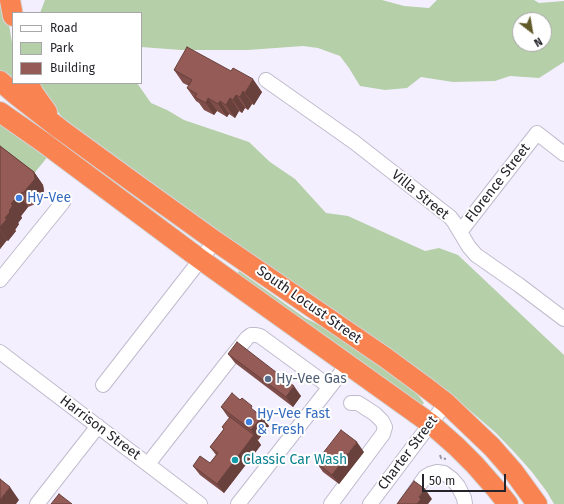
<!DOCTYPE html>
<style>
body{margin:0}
#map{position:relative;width:564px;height:504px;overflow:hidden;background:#f3effe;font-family:"Fira Sans",sans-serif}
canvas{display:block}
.legend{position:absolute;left:12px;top:12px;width:130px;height:72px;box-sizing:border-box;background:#fff;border:1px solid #a8a7aa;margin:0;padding:5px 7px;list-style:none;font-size:12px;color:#26242b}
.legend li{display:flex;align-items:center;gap:8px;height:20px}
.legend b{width:20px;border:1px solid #a8a7aa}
.north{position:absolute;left:512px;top:12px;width:40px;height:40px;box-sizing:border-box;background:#fff;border:1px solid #a8a7aa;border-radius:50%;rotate:149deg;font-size:11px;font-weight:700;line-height:16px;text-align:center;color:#26242b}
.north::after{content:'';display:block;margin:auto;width:14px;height:18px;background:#5f5a27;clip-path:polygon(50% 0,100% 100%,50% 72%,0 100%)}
.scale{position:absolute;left:422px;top:474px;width:84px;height:18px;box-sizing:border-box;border:2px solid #26242b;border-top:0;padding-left:5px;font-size:12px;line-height:14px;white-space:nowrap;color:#26242b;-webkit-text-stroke:3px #fff;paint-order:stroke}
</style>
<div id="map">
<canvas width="564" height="504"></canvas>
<ul class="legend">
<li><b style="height:5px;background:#fff"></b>Road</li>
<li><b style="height:11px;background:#b5cfa8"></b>Park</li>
<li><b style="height:11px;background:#955b56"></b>Building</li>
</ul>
<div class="north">N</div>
<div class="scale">50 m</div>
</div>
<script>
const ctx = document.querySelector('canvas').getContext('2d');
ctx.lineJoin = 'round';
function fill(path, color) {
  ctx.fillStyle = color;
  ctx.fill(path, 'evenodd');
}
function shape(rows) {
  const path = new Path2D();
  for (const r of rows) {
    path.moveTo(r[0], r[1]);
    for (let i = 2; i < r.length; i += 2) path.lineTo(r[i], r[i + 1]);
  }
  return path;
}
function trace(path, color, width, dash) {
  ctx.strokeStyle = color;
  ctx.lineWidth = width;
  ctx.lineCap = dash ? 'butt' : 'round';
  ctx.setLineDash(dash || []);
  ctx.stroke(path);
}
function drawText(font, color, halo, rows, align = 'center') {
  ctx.font = font + ' "Fira Sans",sans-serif';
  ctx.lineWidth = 4;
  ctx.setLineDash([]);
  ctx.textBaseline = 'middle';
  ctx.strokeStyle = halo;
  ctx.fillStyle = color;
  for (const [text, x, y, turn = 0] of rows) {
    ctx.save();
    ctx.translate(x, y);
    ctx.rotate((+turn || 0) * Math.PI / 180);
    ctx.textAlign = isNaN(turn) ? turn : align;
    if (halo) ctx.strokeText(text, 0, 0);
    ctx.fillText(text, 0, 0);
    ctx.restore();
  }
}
fill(shape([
 [0,0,5,0,13,49,13,81,0,70],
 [45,0,382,0,404,6,429,8,437,0,534,0,539,3,564,1,564,62,539,78,510,76,495,81,453,82,421,77,407,88,385,90,360,86,349,68,340,56,318,48,303,46,248,50,181,50,141,47,141,13,40,13],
 [520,20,544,20,544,44,520,44],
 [38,83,137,83,151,103,167,110,184,120,249,142,270,162,295,179,326,213,348,216,425,251,439,248,458,255,564,355,564,504,554,504,547,492,532,472,516,454,496,433,467,408,426,377,203,222,70,127,46,97],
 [0,121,49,155,32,176,0,152],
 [239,271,305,318,327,329,412,387,424,403,420,407,237,274]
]), '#b5cfa8');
const minor = shape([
 [266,80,354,142,450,217,454,222,469,247,476,255,519,285,564,319],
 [460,232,537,133,564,154],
 [0,280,63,202],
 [0,352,200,504],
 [103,385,215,241],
 [148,464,226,364,247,338,251,335,256,335,260,336,330,387],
 [37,504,98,426],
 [238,504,347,365],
 [331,504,383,434,385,427,382,421,375,414,358,403,351,403],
 [370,504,446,403],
 [406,504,425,477,430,474,437,472,444,473,452,479,458,486,464,498,465,504]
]);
const highway = shape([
 [10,0,13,16],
 [0,81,15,94,60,129,137,185,215,241,386,358,424,386,446,403,492,447,513,471,537,504],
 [28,83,34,94,47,112],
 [0,112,43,142,200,259,431,424,457,447,475,465,496,489,508,504]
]);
trace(minor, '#c0bbcd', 16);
trace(highway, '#d4d3d5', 22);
trace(shape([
 [440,455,441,458,446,459]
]), '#97949f', 2, [4, 2]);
trace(minor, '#fff', 14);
trace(highway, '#f98351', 20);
fill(shape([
 [174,70,262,92,254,105,252,104,248,110,245,108,242,113,239,111,235,118,229,114,227,117,217,111,214,115,204,110,199,103,196,101,187,88,189,86,183,83],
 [0,146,34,172,43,185,44,191,33,205,28,207,21,216,22,218,18,223,19,224,15,230,16,231,8,241,7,240,0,249],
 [228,354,301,396,293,407,235,363],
 [221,407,255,411,269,426,258,440,257,439,261,445,224,493,200,475,193,466,210,463,216,455,210,447,224,429,222,427,230,418,228,417],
 [364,452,339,484,323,472,316,462]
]), '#804e4a');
fill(shape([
 [253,79,262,92,254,105,245,93],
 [243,91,252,104,248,110,240,97],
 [236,95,245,108,242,113,233,100],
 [208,98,217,111,214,115,206,103],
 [230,98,239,111,235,118,226,105],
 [220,101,229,114,227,117,218,104],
 [34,172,43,185,44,191,33,205,24,192],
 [19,194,28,207,21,216,22,218,18,223,19,224,15,230,16,231,8,241,0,229,0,227,9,211,11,204],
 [0,230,7,240,0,249],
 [294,386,301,396,293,407,286,397],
 [262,417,269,426,258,440,251,430],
 [254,435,261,445,224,493,217,484],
 [357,442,364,452,339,484,332,475],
 [10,487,19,500,16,504,0,504,0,500],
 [425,489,432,499,428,504,417,504,419,497]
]), '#68403c');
const building = shape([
 [187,47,231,71,233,68,253,79,245,93,243,91,240,97,236,95,233,100,230,98,226,105,220,101,218,104,208,98,206,103,195,97,197,94,187,88,192,80,174,70,187,47],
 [0,146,34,172,35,179,24,192,19,194,11,204,13,205,9,211,10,212,5,218,7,219,0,227,0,146],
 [237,342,294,386,286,397,228,354,237,342],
 [232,393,240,400,242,398,252,406,251,408,262,417,251,430,221,407,232,393],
 [230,417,254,435,217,484,193,466,200,456,210,463,218,453,210,447,224,429,222,427,230,417],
 [341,430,357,442,332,475,316,462,341,430],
 [0,479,10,487,0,500,0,479],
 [414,481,425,489,419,497,421,499,417,504,397,504,414,481],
 [59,494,72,504,51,504,59,494]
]);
fill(building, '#955b56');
trace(building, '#68403c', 1);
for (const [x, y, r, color] of [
 [19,198,4,"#3f7fe0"],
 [268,379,4,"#5c6f8a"],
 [249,422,4,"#3f7fe0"],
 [235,460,4,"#0f9aa8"]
]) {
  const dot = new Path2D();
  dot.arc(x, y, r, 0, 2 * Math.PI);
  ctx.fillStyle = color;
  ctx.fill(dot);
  trace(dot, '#fff', 1.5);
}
drawText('14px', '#26242b', '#fff', [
 ["Florence Street",498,183,-52],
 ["Villa Street",420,195,39],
 ["South Locust Street",309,305,35],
 ["Harrison Street",100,428,37],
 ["Charter Street",408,453,-53]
]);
drawText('14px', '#366cbe', '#fff', [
 ["Hy-Vee",27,198],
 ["Hy-Vee Fast",257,414],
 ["& Fresh",257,430]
], 'left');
drawText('14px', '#4e5e75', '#fff', [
 ["Hy-Vee Gas",276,379]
], 'left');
drawText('14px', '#0d838f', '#fff', [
 ["Classic Car Wash",243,460]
], 'left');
</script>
